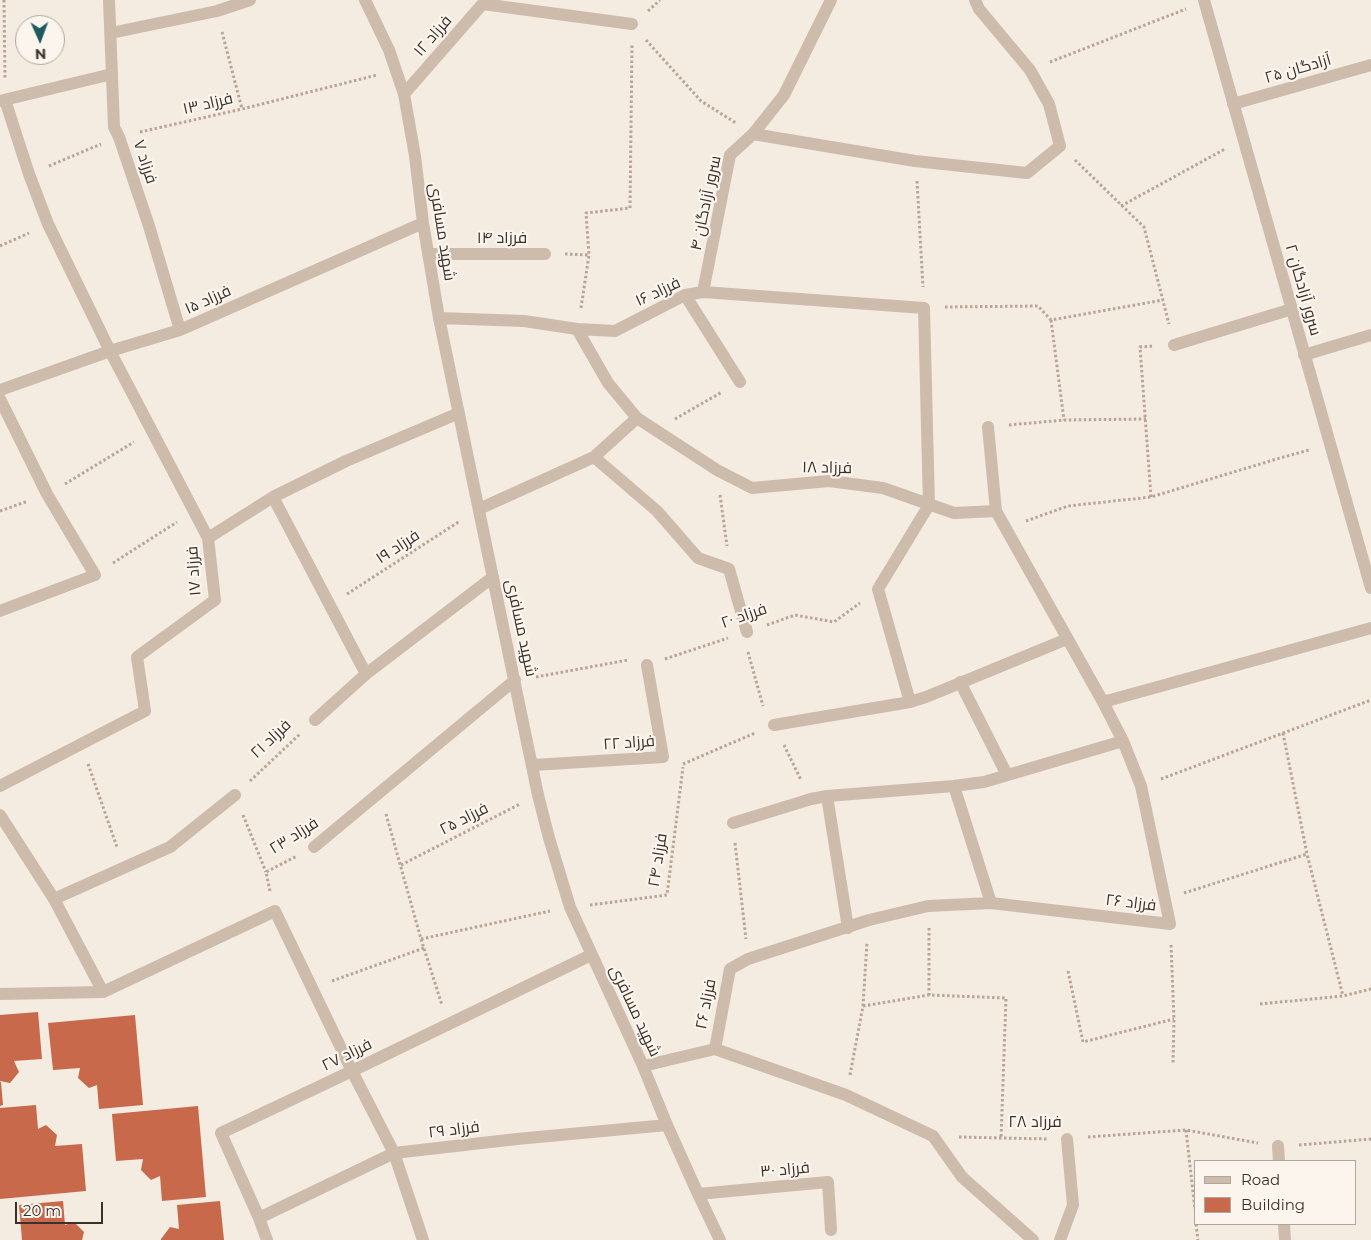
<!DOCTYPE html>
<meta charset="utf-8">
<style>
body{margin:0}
#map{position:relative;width:1371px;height:1240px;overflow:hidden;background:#f4ebe1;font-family:Montserrat,sans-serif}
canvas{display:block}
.legend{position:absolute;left:1194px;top:1160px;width:162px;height:65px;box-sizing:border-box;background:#fbf5ee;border:1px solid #aea6a0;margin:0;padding:6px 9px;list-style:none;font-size:15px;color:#3b302b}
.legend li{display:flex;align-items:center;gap:10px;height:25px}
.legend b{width:25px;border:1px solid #aea6a0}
.north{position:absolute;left:15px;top:15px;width:50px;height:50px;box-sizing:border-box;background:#fbf5ee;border:1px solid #aea6a0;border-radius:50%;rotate:178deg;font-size:14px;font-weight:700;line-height:20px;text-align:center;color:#3b302b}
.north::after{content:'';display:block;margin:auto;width:18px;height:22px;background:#1f5a5e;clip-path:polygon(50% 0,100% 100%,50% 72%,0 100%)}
.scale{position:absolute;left:15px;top:1202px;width:88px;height:22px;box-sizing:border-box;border:2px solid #3b302b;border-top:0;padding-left:6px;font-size:15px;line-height:18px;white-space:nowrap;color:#3b302b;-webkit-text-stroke:4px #fbf5ee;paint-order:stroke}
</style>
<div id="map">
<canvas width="1371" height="1240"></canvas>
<ul class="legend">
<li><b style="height:6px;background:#cdbbac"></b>Road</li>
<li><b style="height:14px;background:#c8694b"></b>Building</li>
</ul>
<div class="north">N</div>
<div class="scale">20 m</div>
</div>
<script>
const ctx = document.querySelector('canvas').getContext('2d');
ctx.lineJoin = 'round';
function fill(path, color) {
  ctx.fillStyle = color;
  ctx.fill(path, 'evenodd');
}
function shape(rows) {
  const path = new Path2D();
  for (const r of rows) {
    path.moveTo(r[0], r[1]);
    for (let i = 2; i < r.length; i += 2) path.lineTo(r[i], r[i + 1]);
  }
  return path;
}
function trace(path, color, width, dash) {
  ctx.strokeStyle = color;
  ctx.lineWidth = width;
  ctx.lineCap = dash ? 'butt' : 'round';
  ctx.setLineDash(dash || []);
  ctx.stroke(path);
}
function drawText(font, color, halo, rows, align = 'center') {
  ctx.font = font + ' Montserrat,Cairo,sans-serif';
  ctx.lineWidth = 4.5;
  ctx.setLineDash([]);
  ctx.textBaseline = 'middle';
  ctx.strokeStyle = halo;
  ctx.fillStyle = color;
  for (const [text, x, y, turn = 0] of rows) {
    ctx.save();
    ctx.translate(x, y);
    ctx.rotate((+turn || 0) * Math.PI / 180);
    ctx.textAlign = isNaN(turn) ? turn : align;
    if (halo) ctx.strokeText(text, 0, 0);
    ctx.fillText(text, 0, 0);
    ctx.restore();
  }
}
fill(shape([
 [38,1012,42,1059,14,1061,19,1072,10,1083,0,1081,0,1015],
 [135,1015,143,1105,99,1109,97,1085,89,1088,78,1078,80,1068,53,1070,48,1023],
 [0,1082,1,1082,3,1105,0,1106],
 [36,1105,38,1129,46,1125,57,1135,55,1146,82,1144,86,1191,0,1199,0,1108],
 [198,1106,206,1197,162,1201,160,1176,151,1180,141,1170,143,1159,116,1161,112,1114],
 [63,1201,65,1225,74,1222,84,1232,82,1240,22,1240,19,1205],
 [220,1201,224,1240,161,1240,161,1239,170,1227,179,1229,177,1205]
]), '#c8694b');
trace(shape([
 [4,0,5,79],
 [648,11,660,0],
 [222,32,242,109],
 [646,40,701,101,736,123],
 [1050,62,1186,9],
 [140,132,242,109,377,75],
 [1075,160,1144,227,1169,324],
 [49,166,101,144],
 [917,181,923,287],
 [1121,206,1225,149],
 [0,246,29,233],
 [565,254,589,255],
 [945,307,1038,306,1051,320,1163,300],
 [581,308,589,255,586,213,630,208,632,45],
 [1051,320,1064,420],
 [675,419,722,392],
 [1009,425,1064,420,1146,419],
 [65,484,134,442],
 [720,495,727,546],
 [1151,497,1140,347,1154,346],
 [0,511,28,501],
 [1026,521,1068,506,1151,497,1280,458,1309,450],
 [113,563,177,522],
 [347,594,460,521],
 [767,625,795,615,834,622,860,603],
 [748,652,763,706],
 [665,659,728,638],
 [536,677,628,660],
 [1283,733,1307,854,1343,996],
 [784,745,801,780],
 [88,764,117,847],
 [683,764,755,733],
 [1161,779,1371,700],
 [250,781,300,734],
 [386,814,421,939,442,1005],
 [243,815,266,872],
 [735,843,746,939],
 [401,865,520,804],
 [270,891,266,872,297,856],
 [1184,893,1307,854],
 [590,905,667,895,683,767],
 [929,928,929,995],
 [421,939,550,911],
 [1171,945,1174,1019,1173,1064],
 [1068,971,1083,1042,1174,1019],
 [332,981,424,948],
 [1260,1004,1343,996,1371,989],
 [863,1006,929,995,1006,998,1001,1139],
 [850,1075,863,1006,867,942],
 [1186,1130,1195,1210],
 [959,1137,1047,1139],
 [1088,1137,1186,1130,1258,1143],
 [1299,1145,1371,1139],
 [1196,1224,1198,1240]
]), '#b9a596', 3, [2.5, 2.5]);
trace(shape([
 [109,0,114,127,119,137,149,226,180,330],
 [365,0,389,50,404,94,415,156,423,223,439,318,538,795,549,838,570,907,643,1066,667,1125,698,1194,720,1240],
 [1204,0,1371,588],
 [483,4,632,24],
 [111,33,217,11,250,0],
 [404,94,486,0],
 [5,100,29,174,48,224,110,351,208,538],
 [0,101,112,74],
 [1233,104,1371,65],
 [753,134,915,161,1027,173,1060,146,1049,104,1030,70,979,9,975,0],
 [429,254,545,254],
 [703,292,730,155,753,134,784,95,831,0],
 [685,295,740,382],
 [439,318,524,321,577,329,615,331,685,295,703,292,924,308,929,505,878,589,910,702,926,697,1067,639],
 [577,329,608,383,637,418],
 [1174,345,1292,309],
 [1304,355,1371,335],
 [0,390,110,351,180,330,423,223],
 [0,399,47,494,95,575,0,611],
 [988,427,996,511],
 [594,457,657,511,698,558,729,569,747,632],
 [273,497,366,674],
 [479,509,594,457,637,418,717,470,752,488,829,481,883,488,954,513,996,511,1103,702],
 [960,682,1007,775],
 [315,720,366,674,493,577],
 [774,725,910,702],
 [533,765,663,757,647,665],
 [0,786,145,711,137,657,215,600,208,538,273,497,346,461,459,413],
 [954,786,991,903],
 [827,796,848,928],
 [0,815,54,899,103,992],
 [733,823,811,799,827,796,954,786,984,782,1123,741],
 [314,847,515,680],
 [54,899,170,847,235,795],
 [0,994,103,992,275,911,352,1071,394,1153,423,1240],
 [715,1049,730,969,748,959,869,920,928,906,991,903,1170,924,1141,786,1123,741,1103,702,1371,628],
 [715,1049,846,1095,933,1136,962,1177,1033,1240],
 [643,1066,715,1049],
 [1278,1146,1279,1161],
 [698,1194,828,1182,831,1230],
 [259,1218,394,1153,517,1139,667,1125],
 [1284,1224,1285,1240],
 [267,1240,259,1218,221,1133,352,1071,591,955],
 [1060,1240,1073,1205,1067,1139]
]), '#cdbbac', 12);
drawText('16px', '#3b302b', '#fbf5ee', [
 ["فرزاد ۱۲",433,36,-49],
 ["آزادگان ۲۵",1298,69,-16],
 ["فرزاد ۱۳",208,104,-13],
 ["فرزاد ۷",145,162,72],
 ["سرور آزادگان ۴",706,203,-78],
 ["شهید مسافری",442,232,81],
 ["فرزاد ۱۴",502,238],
 ["سرور آزادگان ۲",1303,290,74],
 ["فرزاد ۱۶",658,292,-25],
 ["فرزاد ۱۵",208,300,-24],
 ["فرزاد ۱۸",827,468,1],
 ["فرزاد ۱۹",398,547,-33],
 ["فرزاد ۱۷",194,571,-94],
 ["فرزاد ۲۰",744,616,-19],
 ["شهید مسافری",521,628,78],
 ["فرزاد ۲۱",271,739,-43],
 ["فرزاد ۲۲",629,743,-4],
 ["فرزاد ۲۵",464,819,-27],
 ["فرزاد ۲۳",294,836,-32],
 ["فرزاد ۲۴",658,860,-81],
 ["فرزاد ۲۶",1131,903,7],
 ["فرزاد ۲۶",706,1004,-79],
 ["شهید مسافری",635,1011,65],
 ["فرزاد ۲۷",347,1055,-26],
 ["فرزاد ۲۸",1035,1122],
 ["فرزاد ۲۹",454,1130,-7],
 ["فرزاد ۳۰",785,1170,-5]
]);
</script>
